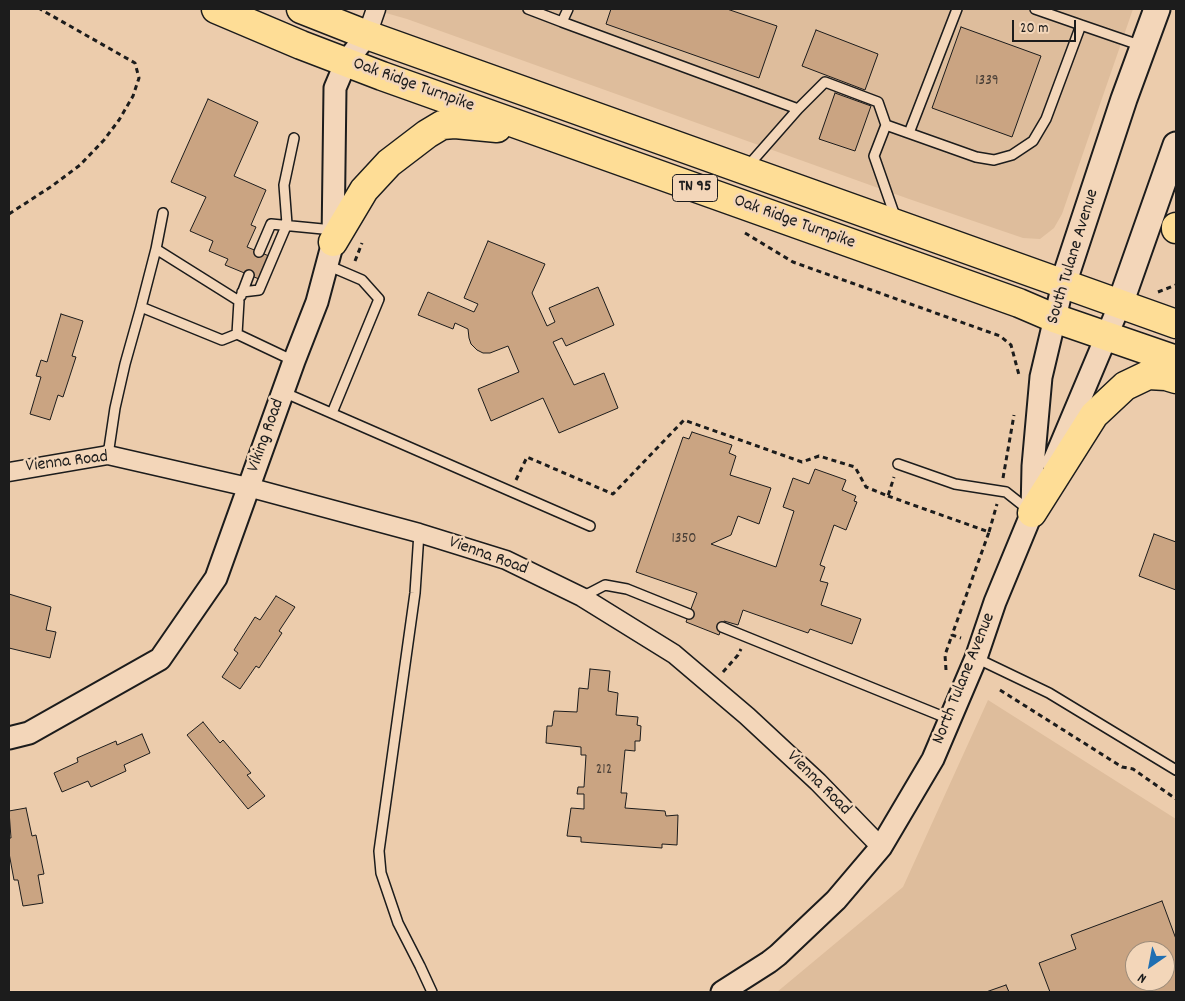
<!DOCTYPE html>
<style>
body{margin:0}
#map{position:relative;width:1185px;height:1001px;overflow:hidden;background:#ecccac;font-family:Dekko,sans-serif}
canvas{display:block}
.frame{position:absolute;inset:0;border:10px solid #1c1c1c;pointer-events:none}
.north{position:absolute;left:1125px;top:941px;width:50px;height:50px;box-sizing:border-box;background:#f3d6b9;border:1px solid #9d8c7a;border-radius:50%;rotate:213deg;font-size:14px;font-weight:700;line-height:20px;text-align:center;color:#1c1c1c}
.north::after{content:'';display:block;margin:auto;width:18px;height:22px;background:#1f6fb2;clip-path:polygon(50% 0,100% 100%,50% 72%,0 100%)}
.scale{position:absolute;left:1012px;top:20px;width:64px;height:22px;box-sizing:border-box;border:2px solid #1c1c1c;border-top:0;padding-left:6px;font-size:15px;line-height:18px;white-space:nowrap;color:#1c1c1c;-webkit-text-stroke:4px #f3d6b9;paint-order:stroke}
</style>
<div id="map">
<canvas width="1185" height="1001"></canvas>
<div class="frame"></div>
<div class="north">N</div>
<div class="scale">20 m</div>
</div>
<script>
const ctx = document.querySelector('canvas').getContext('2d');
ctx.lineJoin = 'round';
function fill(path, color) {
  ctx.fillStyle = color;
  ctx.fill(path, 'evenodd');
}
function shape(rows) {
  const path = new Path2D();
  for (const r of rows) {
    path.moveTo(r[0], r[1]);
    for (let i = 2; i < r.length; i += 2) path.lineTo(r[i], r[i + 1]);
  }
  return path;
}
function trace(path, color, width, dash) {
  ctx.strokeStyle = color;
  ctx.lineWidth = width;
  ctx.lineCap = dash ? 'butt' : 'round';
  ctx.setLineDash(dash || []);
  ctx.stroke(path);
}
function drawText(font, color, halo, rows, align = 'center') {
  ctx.font = font + ' Dekko,sans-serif';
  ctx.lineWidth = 5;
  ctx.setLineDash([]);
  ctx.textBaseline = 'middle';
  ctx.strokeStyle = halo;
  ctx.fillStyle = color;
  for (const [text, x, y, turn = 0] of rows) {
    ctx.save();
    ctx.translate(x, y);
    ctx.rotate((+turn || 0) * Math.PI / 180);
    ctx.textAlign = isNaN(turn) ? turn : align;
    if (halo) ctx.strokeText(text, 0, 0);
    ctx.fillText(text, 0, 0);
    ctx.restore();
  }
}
fill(shape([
 [372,9,1133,9,1062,214,1054,228,1040,239,1023,238,909,199,407,19],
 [988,700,1176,819,1176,992,777,992,903,887],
 [1135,951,1165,951,1165,981,1135,981]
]), '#debd9c');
const building = shape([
 [611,9,727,9,777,26,759,78,606,24,611,9],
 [961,27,1041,56,1012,137,932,108,961,27],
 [816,30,878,54,865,90,802,66,816,30],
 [835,93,871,106,855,151,819,139,835,93],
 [208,99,258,122,234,176,266,190,251,225,256,227,247,247,269,256,259,279,225,265,228,259,209,251,213,241,190,231,206,197,171,182,208,99],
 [488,241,545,264,532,293,547,326,555,322,549,308,598,287,614,325,566,346,562,338,553,342,574,385,604,373,618,408,559,433,543,398,491,421,478,389,519,372,508,346,490,353,483,353,477,350,471,344,469,338,468,329,455,323,453,329,418,315,428,292,474,312,478,304,464,298,488,241],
 [61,314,83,321,72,356,76,357,63,397,58,395,50,420,30,414,41,377,36,376,41,360,47,362,61,314],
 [692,432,732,445,729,453,736,456,730,475,771,488,759,524,738,516,731,535,711,544,776,567,794,511,783,507,793,478,809,484,815,469,846,480,842,490,856,496,854,501,857,502,846,530,834,525,820,565,825,567,820,581,828,583,821,605,861,619,852,644,810,629,808,633,743,610,738,625,724,621,719,635,686,622,697,593,636,572,683,437,689,439,692,432],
 [1154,534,1176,542,1176,590,1139,576,1154,534],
 [9,594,51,607,46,630,56,632,50,658,9,648,9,594],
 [276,596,295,607,279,631,282,633,259,668,256,666,240,689,222,677,238,653,234,650,255,617,260,620,276,596],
 [590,669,610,671,608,691,618,693,616,715,638,717,637,725,641,726,640,741,635,741,635,751,625,750,621,793,627,793,625,808,665,811,666,816,678,815,677,845,662,844,662,848,581,842,581,837,567,836,571,808,584,809,584,794,577,794,578,787,584,787,586,755,581,755,581,747,546,743,547,726,552,726,554,711,577,712,579,688,588,689,590,669],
 [203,722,220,743,223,740,251,773,247,775,265,796,248,809,187,735,203,722],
 [142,734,150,753,124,765,126,771,91,787,88,781,62,792,54,773,78,762,77,758,116,741,117,745,142,734],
 [26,808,32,836,36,835,44,874,38,875,43,903,23,906,18,880,14,880,9,853,9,838,11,838,9,811,26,808],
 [1162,901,1176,939,1176,992,1050,992,1039,963,1076,949,1071,935,1162,901],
 [1135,951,1165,951,1165,981,1135,981,1135,951],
 [1006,985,1009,992,986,992,1006,985]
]);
fill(building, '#caa482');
trace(building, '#1c1c1c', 1);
const service = shape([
 [528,9,562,22,568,9],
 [562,22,798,109],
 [1081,25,1142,46],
 [886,125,976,157,994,160,1012,155,1033,141,1046,119,1081,25,1035,9],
 [909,133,957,9],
 [747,167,798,109,825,82,878,102,886,125,874,156,896,219],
 [156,249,163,213],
 [259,252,271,224,333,230],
 [327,265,362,280,379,299,332,413],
 [242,292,259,290,287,224,284,185,294,138],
 [241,296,249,275],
 [237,334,222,340,141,307,156,249,239,301,237,334,294,361],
 [283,392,590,526],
 [108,455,115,408,125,364,141,307],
 [898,464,955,484,1006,492,1030,511],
 [419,533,415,593,379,851,381,873,398,923,420,966,432,992],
 [582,597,605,585,627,589,689,614],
 [722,627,949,719],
 [976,658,1049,693,1176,770]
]);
const minor = shape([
 [367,35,376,9],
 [9,472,108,455,248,487,419,533,506,560,582,597,674,654,747,716,818,782,881,847]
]);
const tertiary = shape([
 [1053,463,1120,304],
 [1032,513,1033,466,1041,377,1063,284],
 [9,738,29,733,160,659,216,578,294,361,317,302,333,242,335,88,346,62,367,35],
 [722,992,769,962,778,955,836,900,881,847,933,759,976,658,995,602,1038,498]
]);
const secondary = shape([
 [1063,284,1124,99,1157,9],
 [1120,304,1176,145]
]);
const trunk = shape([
 [216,9,301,45,382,76,1019,303,1054,318,1176,360],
 [301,9,367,35,1176,324],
 [1176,227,1176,229],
 [333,242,364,190,389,163,427,134,442,125,455,124,497,128],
 [1032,513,1094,415,1125,386,1148,375,1166,376,1176,379]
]);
trace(service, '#1c1c1c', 12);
trace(minor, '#1c1c1c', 21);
trace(tertiary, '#1c1c1c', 25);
trace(secondary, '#1c1c1c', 29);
trace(trunk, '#1c1c1c', 31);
trace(shape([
 [9,214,52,186,80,165,104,140,119,120,133,96,139,78,135,63,40,9],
 [745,233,793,262,1000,336,1011,345,1019,375],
 [355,261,362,243],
 [1158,292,1176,285],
 [1003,478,1014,415],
 [516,480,527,457,613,494,684,420,802,462,819,456,855,467,866,487,888,496,894,477],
 [888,496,989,532,952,635,961,638],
 [989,532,997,504],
 [946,670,945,655,952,635],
 [723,672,738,655,741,649],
 [1000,690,1122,767,1133,769,1176,799]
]), '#1c1c1c', 3, [5, 4]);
trace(service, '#f3d6b9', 9);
trace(minor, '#f3d6b9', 18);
trace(tertiary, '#f3d6b9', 21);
trace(secondary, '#f3d6b9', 25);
trace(trunk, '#fedd96', 28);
drawText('15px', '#483e36', null, [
 ["1339",987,82],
 ["1350",684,540],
 ["212",604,771]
]);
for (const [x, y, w] of [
 [695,188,45]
]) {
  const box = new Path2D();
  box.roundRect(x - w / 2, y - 13.5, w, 27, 4);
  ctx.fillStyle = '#f3d6b9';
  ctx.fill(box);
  trace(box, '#1c1c1c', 1);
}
drawText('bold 16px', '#1c1c1c', null, [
 ["TN 95",695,188]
]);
drawText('18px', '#1c1c1c', '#f3d6b9', [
 ["Oak Ridge Turnpike",413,86,20],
 ["Oak Ridge Turnpike",794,223,20],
 ["South Tulane Avenue",1074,257,-73],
 ["Viking Road",267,436,-70],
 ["Vienna Road",67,463,-7],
 ["Vienna Road",488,557,20],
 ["North Tulane Avenue",965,679,-68],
 ["Vienna Road",818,784,45]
]);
</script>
